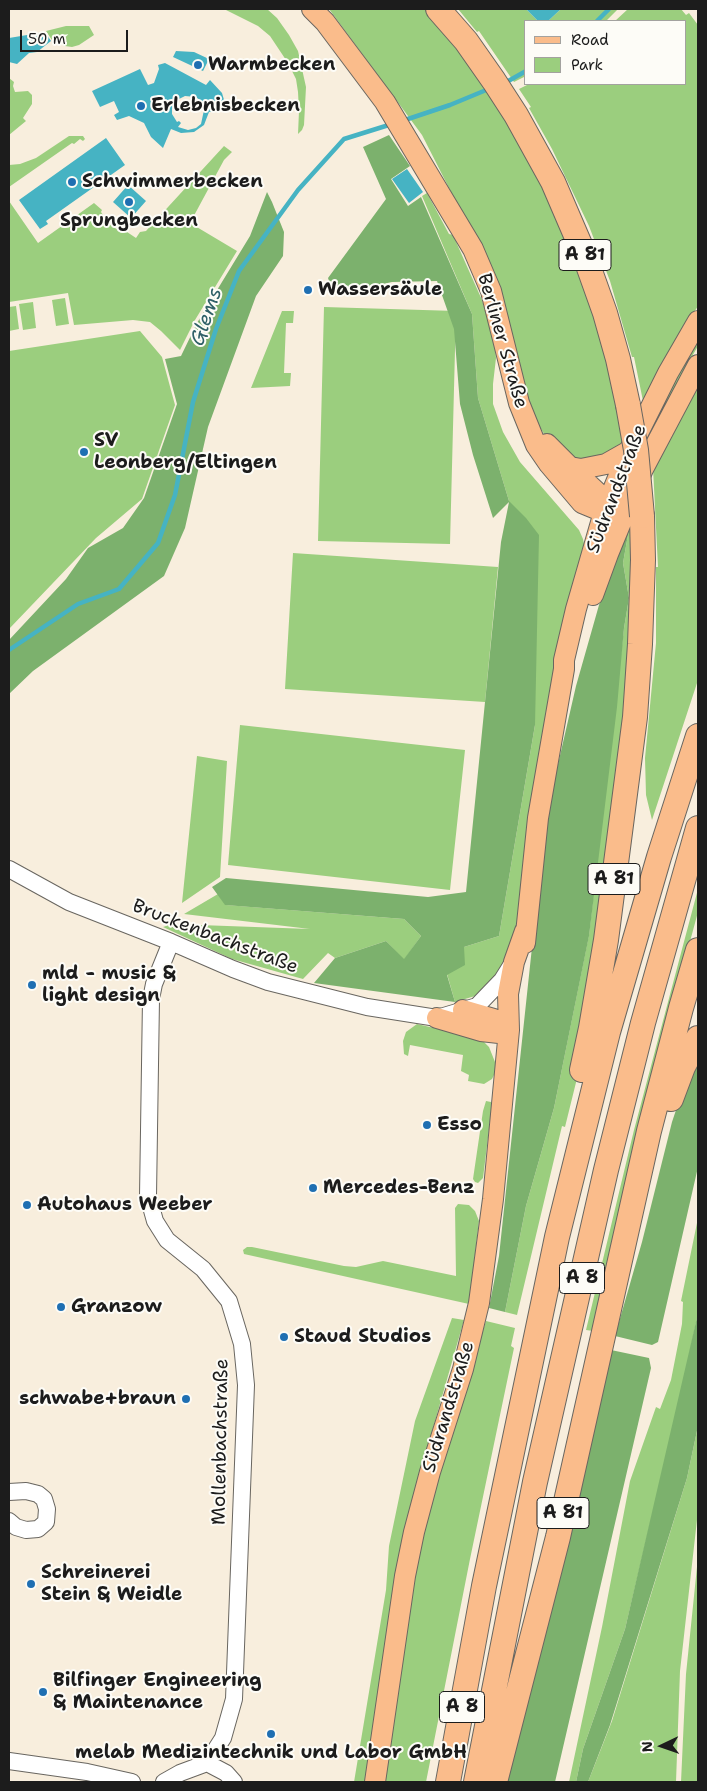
<!DOCTYPE html>
<meta charset="utf-8">
<style>
body{margin:0}
#map{position:relative;width:707px;height:1791px;overflow:hidden;background:#f8eedd;font-family:"Shantell Sans",sans-serif}
canvas{display:block}
.frame{position:absolute;inset:0;border:10px solid #1c1c1c;pointer-events:none}
.legend{position:absolute;left:524px;top:20px;width:162px;height:65px;box-sizing:border-box;background:#fdfcf7;border:1px solid #a3a29f;margin:0;padding:6px 9px;list-style:none;font-size:15px;color:#1c1c1c}
.legend li{display:flex;align-items:center;gap:10px;height:25px}
.legend b{width:25px;border:1px solid #a3a29f}
.north{position:absolute;left:637px;top:1721px;width:50px;height:50px;-webkit-text-stroke:4px #fdfcf7;paint-order:stroke;rotate:267deg;font-size:14px;font-weight:700;line-height:20px;text-align:center;color:#1c1c1c}
.north::after{content:'';display:block;margin:auto;width:18px;height:22px;background:#1c1c1c;clip-path:polygon(50% 0,100% 100%,50% 72%,0 100%)}
.scale{position:absolute;left:20px;top:30px;width:108px;height:22px;box-sizing:border-box;border:2px solid #1c1c1c;border-top:0;padding-left:6px;font-size:15px;line-height:18px;white-space:nowrap;color:#1c1c1c;-webkit-text-stroke:4px #fdfcf7;paint-order:stroke}
</style>
<div id="map">
<canvas width="707" height="1791"></canvas>
<div class="frame"></div>
<ul class="legend">
<li><b style="height:6px;background:#fabc8b"></b>Road</li>
<li><b style="height:14px;background:#9bce7e"></b>Park</li>
</ul>
<div class="north">N</div>
<div class="scale">50 m</div>
</div>
<script>
const ctx = document.querySelector('canvas').getContext('2d');
ctx.lineJoin = 'round';
function fill(path, color) {
  ctx.fillStyle = color;
  ctx.fill(path, 'evenodd');
}
function shape(rows) {
  const path = new Path2D();
  for (const r of rows) {
    path.moveTo(r[0], r[1]);
    for (let i = 2; i < r.length; i += 2) path.lineTo(r[i], r[i + 1]);
  }
  return path;
}
function trace(path, color, width, dash) {
  ctx.strokeStyle = color;
  ctx.lineWidth = width;
  ctx.lineCap = dash ? 'butt' : 'round';
  ctx.setLineDash(dash || []);
  ctx.stroke(path);
}
function drawText(font, color, halo, rows, align = 'center') {
  ctx.font = font + ' "Shantell Sans",sans-serif';
  ctx.lineWidth = 4;
  ctx.setLineDash([]);
  ctx.textBaseline = 'middle';
  ctx.strokeStyle = halo;
  ctx.fillStyle = color;
  for (const [text, x, y, turn = 0] of rows) {
    ctx.save();
    ctx.translate(x, y);
    ctx.rotate((+turn || 0) * Math.PI / 180);
    ctx.textAlign = isNaN(turn) ? turn : align;
    if (halo) ctx.strokeText(text, 0, 0);
    ctx.fillText(text, 0, 0);
    ctx.restore();
  }
}
fill(shape([
 [224,9,267,9,277,18,289,35,298,51,306,87,304,125,302,130,298,134,299,111,298,92,296,79,288,63,270,36,258,26],
 [329,9,429,9,526,147,598,314,626,445,603,459,574,461,546,437,531,413,475,239,422,135],
 [458,9,526,9,538,21,526,21,526,76,514,82,479,31,477,32],
 [561,9,618,9,606,21,548,21],
 [628,9,681,9,686,15,689,13,698,25,698,306,670,350,643,401,634,357,632,357,610,281,589,226,552,149,529,108,531,107,519,89,529,84,686,84,686,21,615,21],
 [66,26,89,26,94,35,79,45,72,47,65,46,52,40,46,31],
 [9,78,14,82,13,86,15,92,28,91,32,95,32,104,23,118,26,121,9,135],
 [69,136,83,136,85,139,83,141,80,139,74,144,72,143,9,187,9,165,20,164,36,158],
 [224,146,232,152,224,160,190,223,237,251,195,320,180,350,161,331,150,322,133,320,74,325,68,293,9,302,9,201,38,243,94,203,102,210,101,212,109,224,121,232,124,230,136,238,140,232,146,231],
 [427,193,449,234,453,235,482,300,495,345,496,358,493,384,493,404,503,432,520,462,579,530,583,539,585,548,546,711,515,939,500,972,475,996,455,1002,447,974,464,947,499,936,535,725,509,501,478,398,472,314,422,196],
 [65,298,69,324,56,326,52,300],
 [33,302,36,328,23,330,19,304],
 [16,306,19,329,9,331,9,307],
 [324,307,456,311,450,544,318,541],
 [282,311,294,311,293,323,286,323,284,373,291,373,290,386,251,388],
 [140,331,162,357,175,405,142,499,96,538,9,629,9,351],
 [698,339,698,346,678,381,649,435,648,426],
 [698,377,698,680,652,820,646,795,645,758,656,643,656,567,658,567,653,468],
 [632,512,636,621,584,1050,565,1127,562,1126,517,1315,505,1312,526,1206,554,1108,589,935,624,628,629,598,623,563],
 [293,553,498,567,485,702,285,689],
 [240,725,465,750,450,890,228,865],
 [197,756,227,761,220,877,182,903],
 [698,889,698,912,673,1004,593,1331,586,1330,634,1130],
 [218,894,226,905,404,919,421,936,404,960,386,941,335,958,328,953,303,979,232,959,163,927,172,924,310,929,184,914],
 [417,1024,477,1038,484,1042,489,1047,495,1062,496,1071,492,1079,484,1084,468,1081,469,1075,461,1071,463,1055,410,1045,408,1056,404,1054,403,1041,406,1032],
 [486,1101,491,1102,492,1105,483,1178,478,1183,475,1182,473,1179,483,1111],
 [458,1204,469,1205,475,1211,479,1221,469,1304,244,1254,243,1250,247,1247,252,1247,344,1266,356,1267,383,1261,456,1276,455,1208],
 [698,1218,698,1313,682,1389,625,1629,583,1749,576,1782,569,1782,602,1627,630,1481,656,1407,660,1409,671,1380,682,1324,683,1302,681,1301],
 [452,1318,464,1320,411,1505,366,1782,354,1782,386,1590,389,1546,415,1421],
 [486,1321,515,1328,511,1346,514,1348,470,1559,426,1782,382,1782,419,1545,440,1466],
 [698,1426,698,1511,680,1671,676,1782,588,1782,612,1721,687,1478],
 [698,1557,698,1782,681,1782,686,1674]
]), '#9bce7e');
fill(shape([
 [389,135,410,166,391,179,408,206,421,197,472,314,478,398,509,501,526,518,539,535,535,725,499,936,464,947,465,965,447,975,455,1002,314,983,335,958,386,941,404,959,421,936,404,919,225,905,212,887,226,878,428,897,466,892,501,542,509,502,493,518,473,455,460,404,454,329,437,281,392,282,334,295,328,278,386,199,363,147],
 [267,192,272,202,284,232,283,256,256,296,208,427,185,528,164,576,33,671,9,694,9,640,66,579,88,548,123,528,144,498,177,404,165,359,181,356,197,323,250,236],
 [632,512,623,563,629,598,624,628,617,707,589,936,554,1108,526,1206,505,1312,489,1308,499,1256,544,835,556,773,576,686,599,605],
 [698,1055,698,1167,658,1342,652,1345,615,1336,642,1242,672,1122,684,1086],
 [698,1313,698,1426,687,1478,610,1725,588,1782,576,1782,583,1749,625,1629],
 [611,1350,649,1358,651,1368,555,1782,506,1782]
]), '#7cb16d');
fill(shape([
 [526,9,561,9,548,21,538,21],
 [45,32,51,41,37,52,29,53,17,64,9,62,9,38],
 [176,51,194,52,209,59,203,71,173,57],
 [165,63,206,85,210,80,222,93,227,110,209,112,204,125,194,132,181,133,171,129,163,148,151,137,144,123,129,116,117,120,114,115,119,112,114,101,100,107,92,91,140,69,148,85,154,83,159,69,158,65],
 [185,96,196,97,201,101,204,110,201,124,196,128,188,130,178,127,181,123,179,121,177,122,172,114,172,109,175,101],
 [106,138,125,165,46,221,48,224,40,229,19,200],
 [407,169,423,192,409,203,392,179],
 [128,185,146,201,131,218,113,202]
]), '#46b3c3');
trace(shape([
 [597,21,609,9],
 [503,84,526,71],
 [402,121,450,105,491,88],
 [9,650,78,604,119,589,158,543,175,495,193,402,216,329,239,271,298,190,344,139,392,124]
]), '#46b3c3', 4.5);
const minor = shape([
 [9,869,69,902,171,942,233,969,268,982,367,1007,437,1018,477,1006,502,980,512,964],
 [9,1492,26,1491,38,1494,44,1499,47,1509,46,1522,38,1529,26,1530,16,1527,9,1521],
 [9,1761,87,1772,132,1782],
 [207,1763,226,1773,234,1782],
 [164,1782,180,1773,207,1763,223,1738,234,1699,246,1385,242,1344,229,1301,203,1269,167,1240,155,1221,148,1196,151,999,154,984,171,942]
]);
const major = shape([
 [312,9,325,22,385,102,473,249,491,291,519,403,536,445,549,464,582,503,623,520],
 [547,444,570,467,581,469,606,464,629,451],
 [570,467,599,494,604,512],
 [593,595,608,554,643,469,698,365],
 [525,943,538,818,564,669,564,660,576,609,604,512,629,451,668,373,698,321],
 [463,1010,494,1019,509,1030],
 [437,1018,481,1031,499,1033,509,1030],
 [375,1782,405,1576,414,1532,430,1472,463,1369,479,1303,493,1199,509,1030,508,994,514,962,525,931]
]);
const highway = shape([
 [438,9,466,41,494,81,516,115,553,182,584,254,605,313,618,359,628,405],
 [582,1070,591,1028,606,940,635,717,640,644,643,560,642,516],
 [671,1099,683,1067,698,1038],
 [448,1782,484,1586,557,1237,608,1032,659,857,698,736],
 [476,1782,535,1482,606,1170,643,1023,698,828],
 [495,1782,558,1537,649,1131,681,1008,698,950]
]);
trace(minor, '#696660', 18);
trace(major, '#696660', 22);
trace(highway, '#696660', 26);
trace(minor, '#fff', 16);
trace(major, '#fabc8b', 20);
trace(highway, '#fabc8b', 24);
const highwayBridge = shape([
 [628,405,636,450,642,516]
]);
trace(highwayBridge, '#696660', 26, []);
trace(highwayBridge, '#fabc8b', 24);
for (const [x, y, r, color] of [
 [198,65,5,"#1f6fb2"],
 [141,106,5,"#1f6fb2"],
 [72,182,5,"#1f6fb2"],
 [129,202,5,"#1f6fb2"],
 [308,290,5,"#1f6fb2"],
 [84,452,5,"#1f6fb2"],
 [32,985,5,"#1f6fb2"],
 [427,1125,5,"#1f6fb2"],
 [313,1188,5,"#1f6fb2"],
 [27,1205,5,"#1f6fb2"],
 [61,1307,5,"#1f6fb2"],
 [284,1337,5,"#1f6fb2"],
 [186,1399,5,"#1f6fb2"],
 [31,1584,5,"#1f6fb2"],
 [43,1692,5,"#1f6fb2"],
 [271,1734,5,"#1f6fb2"]
]) {
  const dot = new Path2D();
  dot.arc(x, y, r, 0, 2 * Math.PI);
  ctx.fillStyle = color;
  ctx.fill(dot);
  trace(dot, '#fdfcf7', 2);
}
for (const [x, y, w] of [
 [585,255,52],
 [614,879,52],
 [582,1278,45],
 [563,1513,52],
 [462,1707,45]
]) {
  const box = new Path2D();
  box.roundRect(x - w / 2, y - 15.5, w, 31, 4);
  ctx.fillStyle = '#fdfcf7';
  ctx.fill(box);
  trace(box, '#1c1c1c', 1);
}
drawText('bold 18px', '#1c1c1c', null, [
 ["A 81",585,255],
 ["A 81",614,879],
 ["A 8",582,1278],
 ["A 81",563,1513],
 ["A 8",462,1707]
]);
drawText('bold 19px', '#1c1c1c', '#fdfcf7', [
 ["Warmbecken",208,65],
 ["Erlebnisbecken",151,106],
 ["Schwimmerbecken",82,182],
 ["Sprungbecken",129,221,"center"],
 ["Wassersäule",318,290],
 ["SV",94,441],
 ["Leonberg/Eltingen",94,463],
 ["mld - music &",42,974],
 ["light design",42,996],
 ["Esso",437,1125],
 ["Mercedes-Benz",323,1188],
 ["Autohaus Weeber",37,1205],
 ["Granzow",71,1307],
 ["Staud Studios",294,1337],
 ["schwabe+braun",176,1399,"right"],
 ["Schreinerei",41,1573],
 ["Stein & Weidle",41,1595],
 ["Bilfinger Engineering",53,1681],
 ["& Maintenance",53,1703],
 ["melab Medizintechnik und Labor GmbH",271,1753,"center"]
], 'left');
drawText('19px', '#1c1c1c', '#fdfcf7', [
 ["Berliner Straße",502,341,74],
 ["Südrandstraße",617,489,-69],
 ["Bruckenbachstraße",215,937,21],
 ["Südrandstraße",449,1407,-73],
 ["Mollenbachstraße",221,1442,-89]
]);
drawText('italic 20px', '#2f6067', '#fdfcf7', [
 ["Glems",207,317,-71]
]);
</script>
